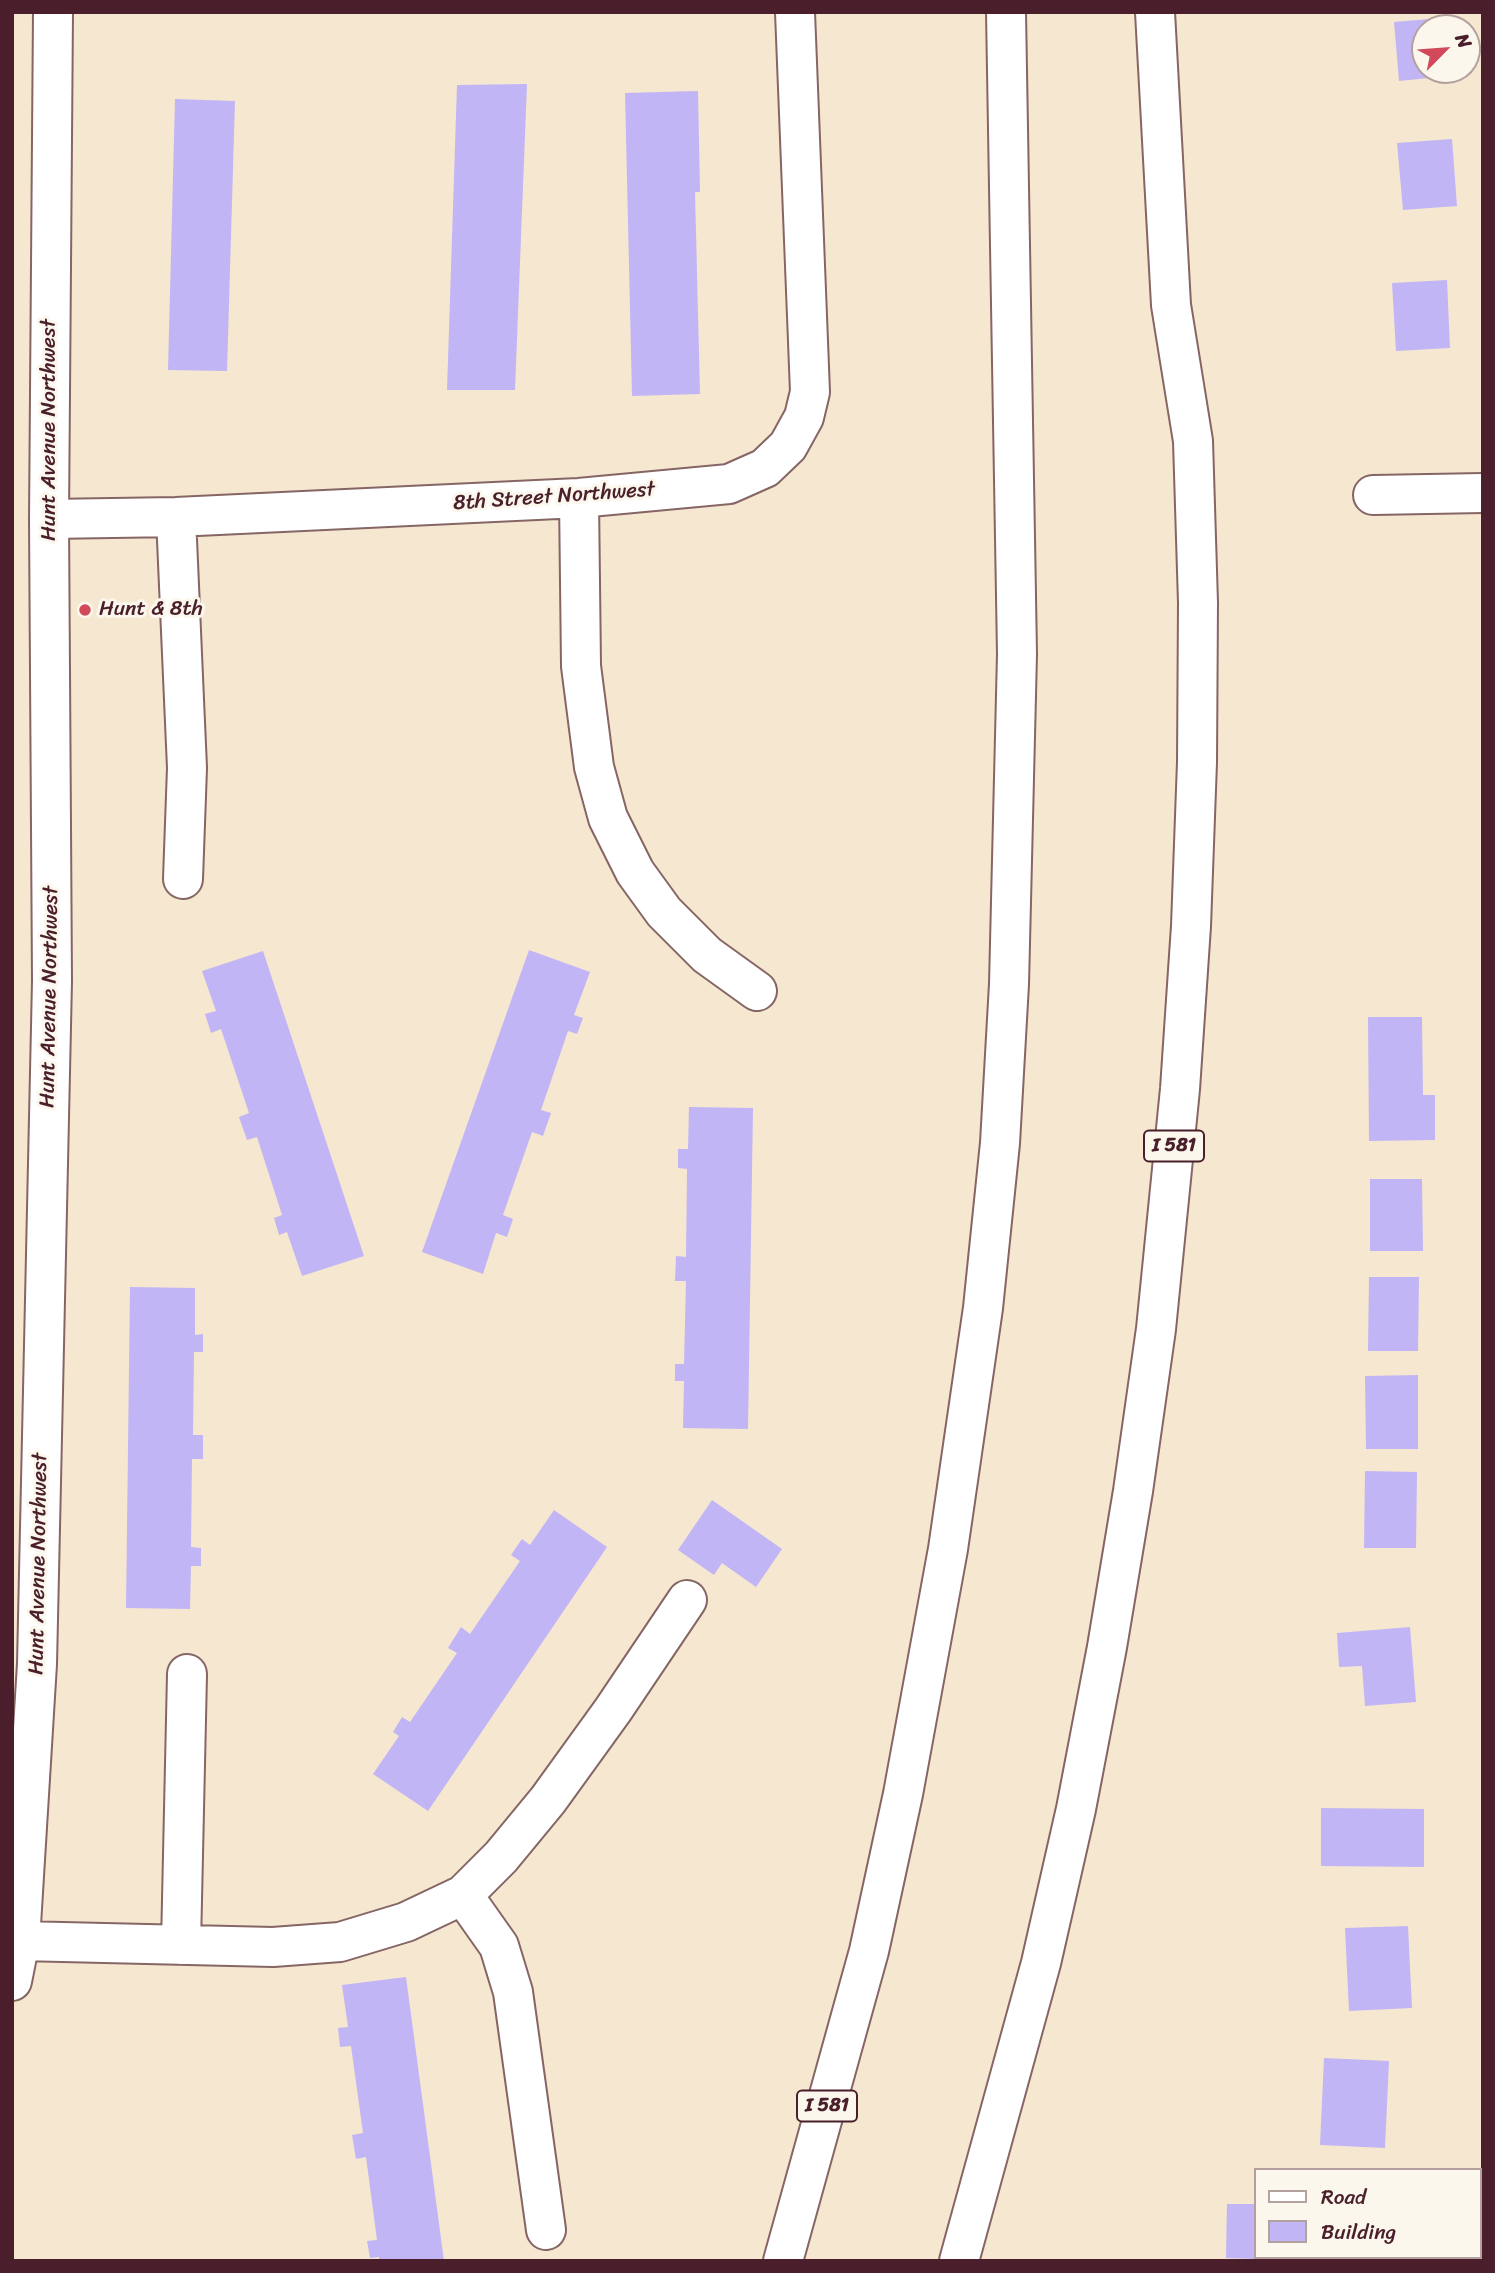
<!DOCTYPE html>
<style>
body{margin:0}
#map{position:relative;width:1495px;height:2273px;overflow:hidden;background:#f6e7d0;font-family:Sriracha,sans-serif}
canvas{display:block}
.frame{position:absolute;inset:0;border:14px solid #4a1f2b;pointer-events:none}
.legend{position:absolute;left:1254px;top:2168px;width:228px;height:91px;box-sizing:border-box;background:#fbf7ec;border:2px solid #b4a19f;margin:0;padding:9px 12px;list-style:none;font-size:21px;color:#4a1f2b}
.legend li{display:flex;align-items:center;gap:14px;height:35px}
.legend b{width:35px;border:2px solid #b4a19f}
.north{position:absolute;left:1411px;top:14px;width:70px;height:70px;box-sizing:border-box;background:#fbf7ec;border:2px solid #b4a19f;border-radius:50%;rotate:65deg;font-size:19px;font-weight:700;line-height:28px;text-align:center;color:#4a1f2b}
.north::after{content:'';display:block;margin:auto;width:24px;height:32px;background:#d1495b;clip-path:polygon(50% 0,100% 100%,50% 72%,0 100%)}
</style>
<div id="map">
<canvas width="1495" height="2273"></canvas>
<div class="frame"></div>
<ul class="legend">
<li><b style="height:9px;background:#fff"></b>Road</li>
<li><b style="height:19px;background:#c1b5f6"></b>Building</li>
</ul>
<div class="north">N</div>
</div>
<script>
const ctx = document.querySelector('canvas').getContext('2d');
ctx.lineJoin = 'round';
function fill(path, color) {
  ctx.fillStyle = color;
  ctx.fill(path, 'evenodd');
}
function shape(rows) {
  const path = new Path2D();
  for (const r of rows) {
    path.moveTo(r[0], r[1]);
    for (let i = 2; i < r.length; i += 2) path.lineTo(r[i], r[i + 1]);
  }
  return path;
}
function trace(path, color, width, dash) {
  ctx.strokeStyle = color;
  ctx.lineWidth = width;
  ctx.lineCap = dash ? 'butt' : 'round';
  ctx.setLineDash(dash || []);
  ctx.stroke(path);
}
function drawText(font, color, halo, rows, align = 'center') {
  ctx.font = font + ' Sriracha,sans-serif';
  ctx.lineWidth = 6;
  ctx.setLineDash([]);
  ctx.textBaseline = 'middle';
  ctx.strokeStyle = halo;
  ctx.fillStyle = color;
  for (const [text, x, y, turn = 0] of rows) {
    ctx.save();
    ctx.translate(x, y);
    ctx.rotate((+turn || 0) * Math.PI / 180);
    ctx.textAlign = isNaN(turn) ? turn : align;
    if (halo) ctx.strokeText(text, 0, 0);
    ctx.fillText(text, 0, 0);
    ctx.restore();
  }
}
fill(shape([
 [1453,17,1454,28,1425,28,1425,70,1458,70,1459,75,1399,81,1394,22],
 [527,84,515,390,447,390,457,85],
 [698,91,700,192,695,192,700,394,632,396,625,93],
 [175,99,235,101,227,371,168,370],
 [1452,139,1457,206,1403,210,1397,143],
 [1447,280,1450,348,1396,351,1392,283],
 [529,950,590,972,574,1015,583,1018,577,1034,568,1031,541,1110,551,1113,543,1136,532,1132,503,1215,513,1219,507,1237,496,1233,483,1274,422,1252],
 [263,951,364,1256,302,1276,287,1232,279,1235,274,1218,282,1215,257,1137,247,1140,239,1117,249,1113,221,1029,211,1033,205,1014,216,1011,202,971],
 [1368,1017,1422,1017,1423,1095,1435,1095,1435,1140,1369,1141],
 [689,1107,753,1108,748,1429,683,1428,684,1381,675,1381,675,1364,684,1364,686,1281,675,1281,676,1256,686,1257,687,1169,678,1168,678,1149,688,1149],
 [1370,1179,1422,1179,1423,1251,1370,1251],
 [1369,1277,1419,1277,1418,1351,1368,1351],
 [130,1287,195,1288,195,1335,203,1334,203,1352,194,1352,193,1435,203,1435,203,1459,192,1459,191,1547,201,1548,201,1566,191,1566,190,1609,126,1608],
 [1418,1375,1418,1449,1366,1449,1365,1376],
 [1365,1471,1417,1472,1416,1548,1364,1548],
 [712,1500,782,1549,756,1587,722,1563,714,1575,678,1550],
 [554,1510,607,1547,428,1811,373,1774,399,1736,393,1732,402,1717,410,1722,457,1653,448,1648,461,1627,470,1634,520,1561,511,1555,522,1539,530,1545],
 [1410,1627,1416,1702,1365,1706,1362,1666,1339,1667,1337,1633],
 [1321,1808,1424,1809,1424,1867,1321,1866],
 [1408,1926,1412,2008,1349,2011,1345,1928],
 [406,1977,444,2261,379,2261,379,2257,370,2258,367,2241,377,2240,366,2157,356,2159,352,2135,363,2133,351,2046,340,2047,338,2028,348,2027,342,1985],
 [1324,2058,1389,2061,1385,2148,1320,2145],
 [1227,2204,1255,2204,1255,2259,1226,2258]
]), '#c1b5f6');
const minor = shape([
 [1373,495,1483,493],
 [579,498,581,666,594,767,608,818,635,872,664,912,707,955,757,991],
 [176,517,187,768,183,879],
 [49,519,176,517,579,498,729,484,765,468,788,446,804,417,810,392,795,12],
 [463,1895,499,1946,513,1992,546,2230],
 [20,1941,273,1947,340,1942,406,1922,463,1895,501,1857,548,1800,613,1710,687,1600],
 [181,1945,187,1674],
 [12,1981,20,1941,37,1664,52,981,49,519,53,12]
]);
const highway = shape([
 [783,2261,869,1951,903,1794,948,1549,983,1308,1000,1143,1009,984,1017,654,1006,12],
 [959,2261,1041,1963,1076,1809,1107,1647,1133,1491,1156,1329,1180,1089,1191,926,1197,762,1198,603,1193,441,1171,305,1155,12]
]);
trace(minor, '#866565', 42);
trace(highway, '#866565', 42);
trace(minor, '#fff', 38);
trace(highway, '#fff', 38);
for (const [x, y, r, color] of [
 [85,610,7,"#d1495b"]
]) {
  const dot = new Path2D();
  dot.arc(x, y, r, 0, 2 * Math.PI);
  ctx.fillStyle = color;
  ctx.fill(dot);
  trace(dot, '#fbf7ec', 2.5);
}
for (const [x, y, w] of [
 [1174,1146,60],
 [827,2106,60]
]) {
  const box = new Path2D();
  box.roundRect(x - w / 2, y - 15.5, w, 31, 5);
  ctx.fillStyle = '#fbf7ec';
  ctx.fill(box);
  trace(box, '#4a1f2b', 2);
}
drawText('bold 19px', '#4a1f2b', null, [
 ["I 581",1174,1146],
 ["I 581",827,2106]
]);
drawText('21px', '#4a1f2b', '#fbf7ec', [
 ["Hunt Avenue Northwest",50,430,-90],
 ["8th Street Northwest",554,497,-4],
 ["Hunt Avenue Northwest",50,997,-89],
 ["Hunt Avenue Northwest",39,1564,-89]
]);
drawText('21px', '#4a1f2b', '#fbf7ec', [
 ["Hunt & 8th",99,610]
], 'left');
</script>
